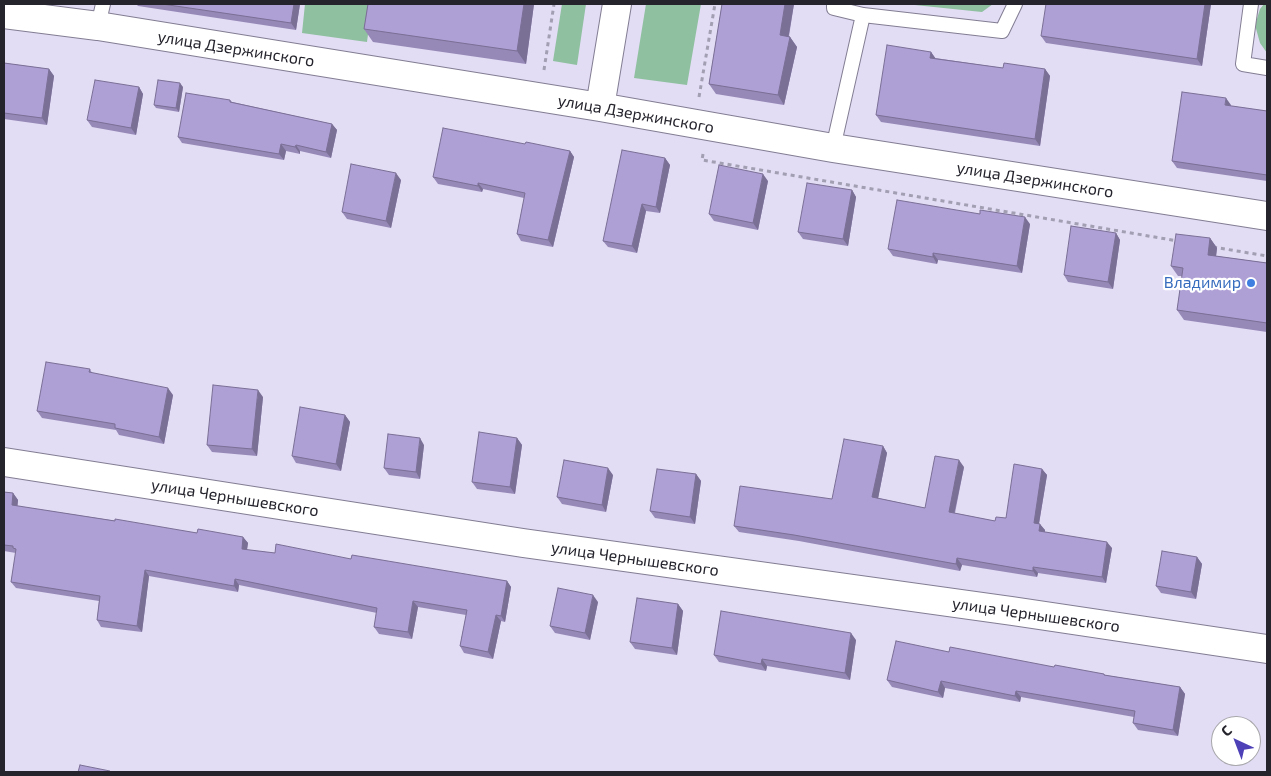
<!DOCTYPE html>
<meta charset="utf-8">
<style>
body{margin:0}
#map{position:relative;width:1271px;height:776px;overflow:hidden;background:#e2dcf5;font-family:"Exo 2",sans-serif}
canvas{display:block}
.frame{position:absolute;inset:0;border:5px solid #25232c;pointer-events:none}
.north{position:absolute;left:1211px;top:716px;width:50px;height:50px;box-sizing:border-box;background:#fff;border:1px solid #a8a7ab;border-radius:50%;rotate:317deg;font-size:14px;font-weight:700;line-height:20px;text-align:center;color:#25232c}
.north::after{content:'';display:block;margin:auto;width:18px;height:22px;background:#4e41b8;clip-path:polygon(50% 0,100% 100%,50% 72%,0 100%)}
</style>
<div id="map">
<canvas width="1271" height="776"></canvas>
<div class="frame"></div>
<div class="north">С</div>
</div>
<script>
const ctx = document.querySelector('canvas').getContext('2d');
ctx.lineJoin = 'round';
function fill(path, color) {
  ctx.fillStyle = color;
  ctx.fill(path, 'evenodd');
}
function shape(rows) {
  const path = new Path2D();
  for (const r of rows) {
    path.moveTo(r[0], r[1]);
    for (let i = 2; i < r.length; i += 2) path.lineTo(r[i], r[i + 1]);
  }
  return path;
}
function trace(path, color, width, dash) {
  ctx.strokeStyle = color;
  ctx.lineWidth = width;
  ctx.lineCap = dash ? 'butt' : 'round';
  ctx.setLineDash(dash || []);
  ctx.stroke(path);
}
function drawText(font, color, halo, rows, align = 'center') {
  ctx.font = font + ' "Exo 2",sans-serif';
  ctx.lineWidth = 4.5;
  ctx.setLineDash([]);
  ctx.textBaseline = 'middle';
  ctx.strokeStyle = halo;
  ctx.fillStyle = color;
  for (const [text, x, y, turn = 0] of rows) {
    ctx.save();
    ctx.translate(x, y);
    ctx.rotate((+turn || 0) * Math.PI / 180);
    ctx.textAlign = isNaN(turn) ? turn : align;
    if (halo) ctx.strokeText(text, 0, 0);
    ctx.fillText(text, 0, 0);
    ctx.restore();
  }
}
fill(shape([
 [305,4,372,4,367,42,302,33],
 [562,4,586,4,577,65,553,61],
 [646,4,701,4,687,85,634,78],
 [905,4,993,4,982,12],
 [1264,4,1267,4,1267,53,1260,43,1255,25,1260,9]
]), '#8fc09f');
const service = shape([
 [834,4,834,8,863,15,1002,31,1015,4],
 [1251,4,1243,64,1267,68],
 [98,26,103,4],
 [833,148,863,15]
]);
const minor = shape([
 [4,462,523,543,1012,611,1267,649]
]);
const tertiary = shape([
 [4,14,98,26,600,107,833,148,1267,216],
 [600,107,617,4]
]);
trace(service, '#837d93', 16);
trace(minor, '#837d93', 30);
trace(tertiary, '#837d93', 30);
trace(shape([
 [544,70,554,4],
 [699,97,715,4],
 [703,154,702,160,1178,241],
 [1213,247,1267,256]
]), '#a39fb2', 3, [4, 4]);
trace(service, '#fff', 14);
trace(minor, '#fff', 28);
trace(tertiary, '#fff', 28);
fill(shape([
 [136,4,300,4,296,30,138,6],
 [368,4,534,4,526,64,373,42,364,29],
 [722,4,794,4,789,36,790,37,797,47,784,105,716,94,709,84],
 [1211,4,1202,66,1046,43,1041,36],
 [931,52,935,58,1003,68,1045,69,1050,76,1040,146,881,122,876,115],
 [4,63,49,69,54,76,47,125,4,119],
 [139,87,143,94,136,135,92,127,87,120],
 [183,87,179,112,156,108,154,105],
 [230,100,232,102,332,124,337,130,331,158,300,151,300,154,286,151,284,160,182,143,178,137],
 [1231,105,1231,106,1267,111,1267,181,1177,168,1172,161],
 [525,144,570,151,574,157,553,247,521,241,517,234,524,198,483,189,482,192,438,184,433,177],
 [665,158,670,165,660,213,646,211,637,253,608,247,603,241],
 [401,180,391,228,347,219,342,212],
 [768,181,758,230,714,221,709,214],
 [852,190,856,197,848,246,803,239,798,232],
 [1030,224,1022,273,938,260,937,264,893,256,888,249],
 [1116,233,1120,240,1113,289,1068,282,1064,275],
 [1210,238,1217,248,1216,256,1267,263,1267,332,1184,320,1177,310,1182,276,1178,276,1171,266],
 [90,369,92,373,173,395,164,444,119,435,116,430,42,418,37,411],
 [263,397,257,456,212,452,207,445],
 [345,415,350,422,341,471,296,463,292,456],
 [517,438,522,445,515,494,477,489,472,482],
 [424,445,420,479,389,475,384,468],
 [883,446,887,453,878,498,925,508,964,467,955,513,995,521,1006,518,1042,469,1047,475,1039,524,1045,530,1045,532,1112,548,1106,583,1038,573,1037,577,962,565,960,571,799,541,739,532,734,526,832,499],
 [696,474,701,481,695,524,655,518,650,511],
 [613,475,606,512,562,504,557,497],
 [4,492,13,493,18,500,17,506,197,533,243,537,248,543,247,550,275,553,351,559,507,581,511,587,505,622,501,621,493,659,464,653,460,646,466,615,418,607,412,639,379,634,374,627,377,613,239,585,238,592,149,576,142,632,101,627,97,620,99,601,16,588,11,582,16,553,4,551],
 [1197,557,1202,564,1196,599,1161,593,1156,586],
 [598,602,590,640,555,633,550,626],
 [678,604,683,611,677,655,635,649,630,642],
 [856,640,850,680,767,666,766,671,719,662,714,655],
 [949,652,1054,667,1104,674,1105,675,1180,687,1185,694,1178,736,1138,730,1133,723,1134,717,1021,697,1020,702,945,688,943,698,892,687,887,680]
]), '#9689b7');
fill(shape([
 [294,4,300,4,296,30,291,23],
 [524,4,534,4,526,64,517,51],
 [785,4,794,4,787,45,780,35],
 [1205,4,1211,4,1202,66,1197,59],
 [790,37,797,47,784,105,778,95],
 [931,52,936,59,930,58],
 [49,69,54,76,47,125,42,118],
 [1045,69,1050,76,1040,146,1035,139],
 [180,83,183,87,179,112,176,108],
 [139,87,143,94,136,135,131,128],
 [1226,98,1231,105,1230,112,1225,105],
 [332,124,337,130,331,158,326,152],
 [281,144,286,151,284,160,279,154],
 [296,145,300,151,300,154,295,147],
 [570,151,574,157,553,247,548,240],
 [665,158,670,165,660,213,656,207],
 [396,173,401,180,391,228,386,221],
 [763,174,768,181,758,230,753,223],
 [478,183,483,189,482,192,478,186],
 [852,190,856,197,848,246,843,239],
 [642,204,646,211,637,253,632,246],
 [1025,217,1030,224,1022,273,1017,266],
 [1116,233,1120,240,1113,289,1108,282],
 [1210,238,1217,248,1215,265,1208,255],
 [933,253,938,260,937,264,933,257],
 [168,388,173,395,164,444,159,437],
 [258,390,263,397,257,456,252,449],
 [4,391,5,393,4,406],
 [345,415,350,422,341,471,336,464],
 [420,438,424,445,420,479,416,472],
 [517,438,522,445,515,494,510,487],
 [883,446,887,453,877,504,872,497],
 [959,460,964,467,953,519,949,512],
 [608,468,613,475,606,512,602,505],
 [1042,469,1047,475,1038,529,1034,523],
 [696,474,701,481,695,524,690,517],
 [13,493,18,500,17,512,12,505],
 [1040,524,1045,530,1044,538,1039,531],
 [243,537,248,543,246,555,242,549],
 [1107,542,1112,548,1106,583,1102,577],
 [1197,557,1202,564,1196,599,1191,592],
 [957,558,962,565,960,571,956,564],
 [1033,567,1038,573,1037,577,1033,571],
 [145,570,149,576,142,632,137,626],
 [235,579,239,585,238,592,234,586],
 [507,581,511,587,505,622,501,616],
 [593,595,598,602,590,640,585,633],
 [413,601,418,607,412,639,408,632],
 [678,604,683,611,677,655,672,648],
 [496,615,501,621,493,659,488,652],
 [851,633,856,640,850,680,845,673],
 [762,659,767,666,766,671,761,664],
 [941,681,945,688,943,698,938,692],
 [1180,687,1185,694,1178,736,1173,730],
 [1016,691,1021,697,1020,702,1015,696]
]), '#7a6f95');
const building = shape([
 [162,4,294,4,291,23,162,4],
 [368,4,524,4,517,51,364,29,368,4],
 [722,4,785,4,780,35,790,37,778,95,709,84,722,4],
 [1046,4,1205,4,1197,59,1041,36,1046,4],
 [887,45,931,52,930,58,1003,68,1004,63,1045,69,1035,139,876,115,887,45],
 [4,63,49,69,42,118,4,113,4,63],
 [95,80,139,87,131,128,87,120,95,80],
 [158,80,180,83,176,108,154,105,158,80],
 [1182,92,1226,98,1225,105,1267,111,1267,175,1172,161,1182,92],
 [186,93,230,100,230,102,332,124,326,152,296,145,295,147,281,144,279,154,178,137,186,93],
 [443,128,525,144,526,142,570,151,548,240,517,234,525,193,478,183,478,186,433,177,443,128],
 [622,150,665,158,656,207,642,204,632,246,603,241,622,150],
 [351,164,396,173,386,221,342,212,351,164],
 [719,165,763,174,753,223,709,214,719,165],
 [807,183,852,190,843,239,798,232,807,183],
 [897,200,980,214,980,210,1025,217,1017,266,933,253,933,257,888,249,897,200],
 [1071,226,1116,233,1108,282,1064,275,1071,226],
 [1176,234,1210,238,1208,255,1267,263,1267,323,1177,310,1183,268,1171,266,1176,234],
 [46,362,90,369,89,372,168,388,159,437,115,428,115,424,37,411,46,362],
 [213,385,258,390,252,449,207,445,213,385],
 [300,407,345,415,336,464,292,456,300,407],
 [479,432,517,438,510,487,472,482,479,432],
 [388,434,420,438,416,472,384,468,388,434],
 [844,439,883,446,872,497,925,508,935,456,959,460,949,512,995,521,996,517,1006,518,1014,464,1042,469,1034,523,1040,524,1039,531,1107,542,1102,577,1033,567,1033,571,957,558,956,564,794,535,734,526,740,486,832,499,844,439],
 [564,460,608,468,602,505,557,497,564,460],
 [657,469,696,474,690,517,650,511,657,469],
 [4,492,13,493,12,505,115,521,115,519,197,533,198,529,243,537,242,549,275,553,276,544,351,559,352,555,507,581,501,616,496,615,488,652,460,646,467,610,413,601,408,632,374,627,377,608,235,579,234,586,145,570,137,626,97,620,100,596,11,582,16,549,13,548,13,546,4,545,4,492],
 [1162,551,1197,557,1191,592,1156,586,1162,551],
 [558,588,593,595,585,633,550,626,558,588],
 [637,598,678,604,672,648,630,642,637,598],
 [721,611,851,633,845,673,762,659,761,664,714,655,721,611],
 [896,641,949,652,950,647,1054,667,1055,665,1104,674,1104,675,1180,687,1173,730,1133,723,1135,711,1016,691,1015,696,941,681,938,692,887,680,896,641],
 [80,765,110,771,109,772,78,772,80,765]
]);
fill(building, '#ae9fd5');
trace(building, '#7a6f95', 1);
for (const [x, y, r, color] of [
 [1251,283,5,"#3f7fe0"]
]) {
  const dot = new Path2D();
  dot.arc(x, y, r, 0, 2 * Math.PI);
  ctx.fillStyle = color;
  ctx.fill(dot);
  trace(dot, '#fff', 2);
}
drawText('16px', '#25232c', '#fff', [
 ["улица Дзержинского",236,49,9],
 ["улица Дзержинского",636,114,10],
 ["улица Дзержинского",1035,180,9],
 ["улица Чернышевского",235,498,9],
 ["улица Чернышевского",635,559,8],
 ["улица Чернышевского",1036,615,8]
]);
drawText('16px', '#366cbe', '#fff', [
 ["Владимир",1241,283]
], 'right');
</script>
